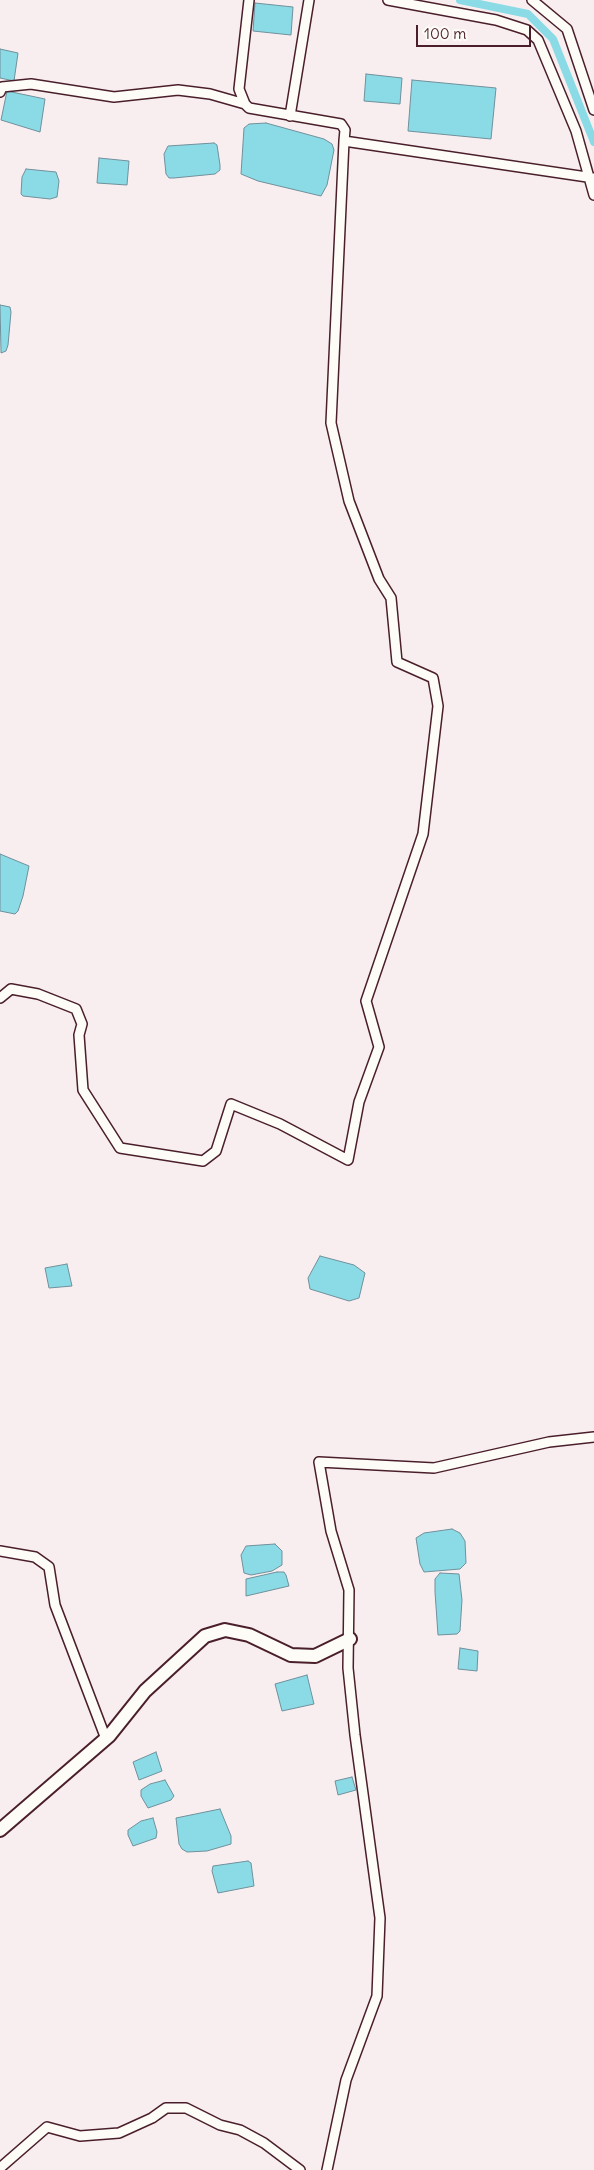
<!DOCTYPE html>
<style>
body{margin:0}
#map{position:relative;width:594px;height:2170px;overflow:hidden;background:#f8eef0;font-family:Delius,sans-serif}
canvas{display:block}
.scale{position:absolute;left:416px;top:25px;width:115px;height:22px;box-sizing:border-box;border:2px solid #4a1f2b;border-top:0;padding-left:6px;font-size:15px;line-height:18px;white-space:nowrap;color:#4a1f2b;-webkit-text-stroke:4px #fdfcf7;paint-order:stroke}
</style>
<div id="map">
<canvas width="594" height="2170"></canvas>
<div class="scale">100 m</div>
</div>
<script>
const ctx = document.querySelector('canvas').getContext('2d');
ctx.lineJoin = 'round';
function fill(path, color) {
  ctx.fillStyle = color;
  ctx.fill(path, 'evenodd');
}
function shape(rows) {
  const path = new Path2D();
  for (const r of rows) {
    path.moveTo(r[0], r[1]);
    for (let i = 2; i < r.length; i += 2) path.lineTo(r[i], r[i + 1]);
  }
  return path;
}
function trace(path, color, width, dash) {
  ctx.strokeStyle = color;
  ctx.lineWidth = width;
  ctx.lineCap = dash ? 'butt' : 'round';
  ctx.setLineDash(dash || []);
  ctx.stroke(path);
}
const water = shape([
 [255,3,293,7,291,35,253,31,255,3],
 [0,49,18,53,14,81,0,78,0,49],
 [366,74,402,78,400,104,364,101,366,74],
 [412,80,496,88,491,139,408,131,412,80],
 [7,91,45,99,40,132,1,120,7,91],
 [266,123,324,139,332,144,334,150,327,185,321,196,258,181,241,174,244,128,249,124,266,123],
 [214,143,217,145,220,165,220,170,215,174,174,178,169,178,166,174,164,154,168,146,214,143],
 [99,158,129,161,127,185,97,183,99,158],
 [26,169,56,172,59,181,57,197,50,199,23,196,21,194,22,177,26,169],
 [0,305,10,307,11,312,8,345,6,351,1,353,0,305],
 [0,854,29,866,23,896,18,911,15,914,0,911,0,854],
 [320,1256,354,1265,365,1273,359,1298,349,1301,310,1289,308,1278,320,1256],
 [67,1264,72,1286,49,1288,45,1268,67,1264],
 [452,1529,460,1533,465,1541,466,1563,460,1569,424,1572,420,1564,416,1538,424,1533,452,1529],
 [275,1544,282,1551,282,1565,272,1571,251,1575,244,1573,241,1555,246,1546,275,1544],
 [277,1572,284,1572,286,1575,289,1586,246,1596,246,1579,277,1572],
 [440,1573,459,1574,462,1600,460,1631,457,1634,438,1635,435,1592,435,1579,440,1573],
 [460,1648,478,1651,477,1671,458,1669,460,1648],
 [307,1675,314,1704,282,1711,275,1684,307,1675],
 [156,1752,162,1771,139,1780,133,1762,156,1752],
 [352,1777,356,1790,338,1795,335,1781,352,1777],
 [165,1780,174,1796,171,1800,148,1808,141,1796,141,1790,150,1784,165,1780],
 [220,1809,231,1836,231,1844,207,1851,187,1852,182,1849,179,1844,176,1818,220,1809],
 [153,1818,157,1832,156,1838,133,1846,128,1835,128,1830,141,1821,153,1818],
 [248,1861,251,1863,254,1886,218,1893,212,1871,213,1866,248,1861]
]);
fill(water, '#8adbe5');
trace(water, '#70909b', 1);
trace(shape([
 [460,0,528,14,553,39,594,142]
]), '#8adbe5', 8);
const street = shape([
 [249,0,239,89,245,104,249,108,341,124,345,130,344,141],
 [388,0,496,20,527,30,538,40,576,131,594,195],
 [532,0,567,29,594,110],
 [0,92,2,87,31,84,114,97,178,90,210,94,245,104],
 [290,116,309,0],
 [0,998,11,989,38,994,76,1009,82,1024,79,1035,83,1090,120,1148,203,1161,216,1151,231,1104,280,1124,348,1160,359,1102,379,1047,366,1001,423,834,438,706,433,678,397,662,391,598,379,579,349,501,331,423,344,141,594,178],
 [0,1551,35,1557,49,1567,55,1605,106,1739],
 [0,2168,47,2127,80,2136,119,2133,152,2118,166,2108,186,2108,220,2125,240,2130,264,2143,300,2170],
 [327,2170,346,2080,377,1996,380,1918,355,1735,348,1668,349,1590,331,1531,319,1462,434,1468,549,1442,594,1437]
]);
const secondary = shape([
 [0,1830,109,1736,145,1691,205,1636,225,1630,249,1635,291,1655,315,1656,350,1639]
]);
trace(street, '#4a1f2b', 12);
trace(secondary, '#4a1f2b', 16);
trace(street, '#fdfcf7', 9);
trace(secondary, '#fdfcf7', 12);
</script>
